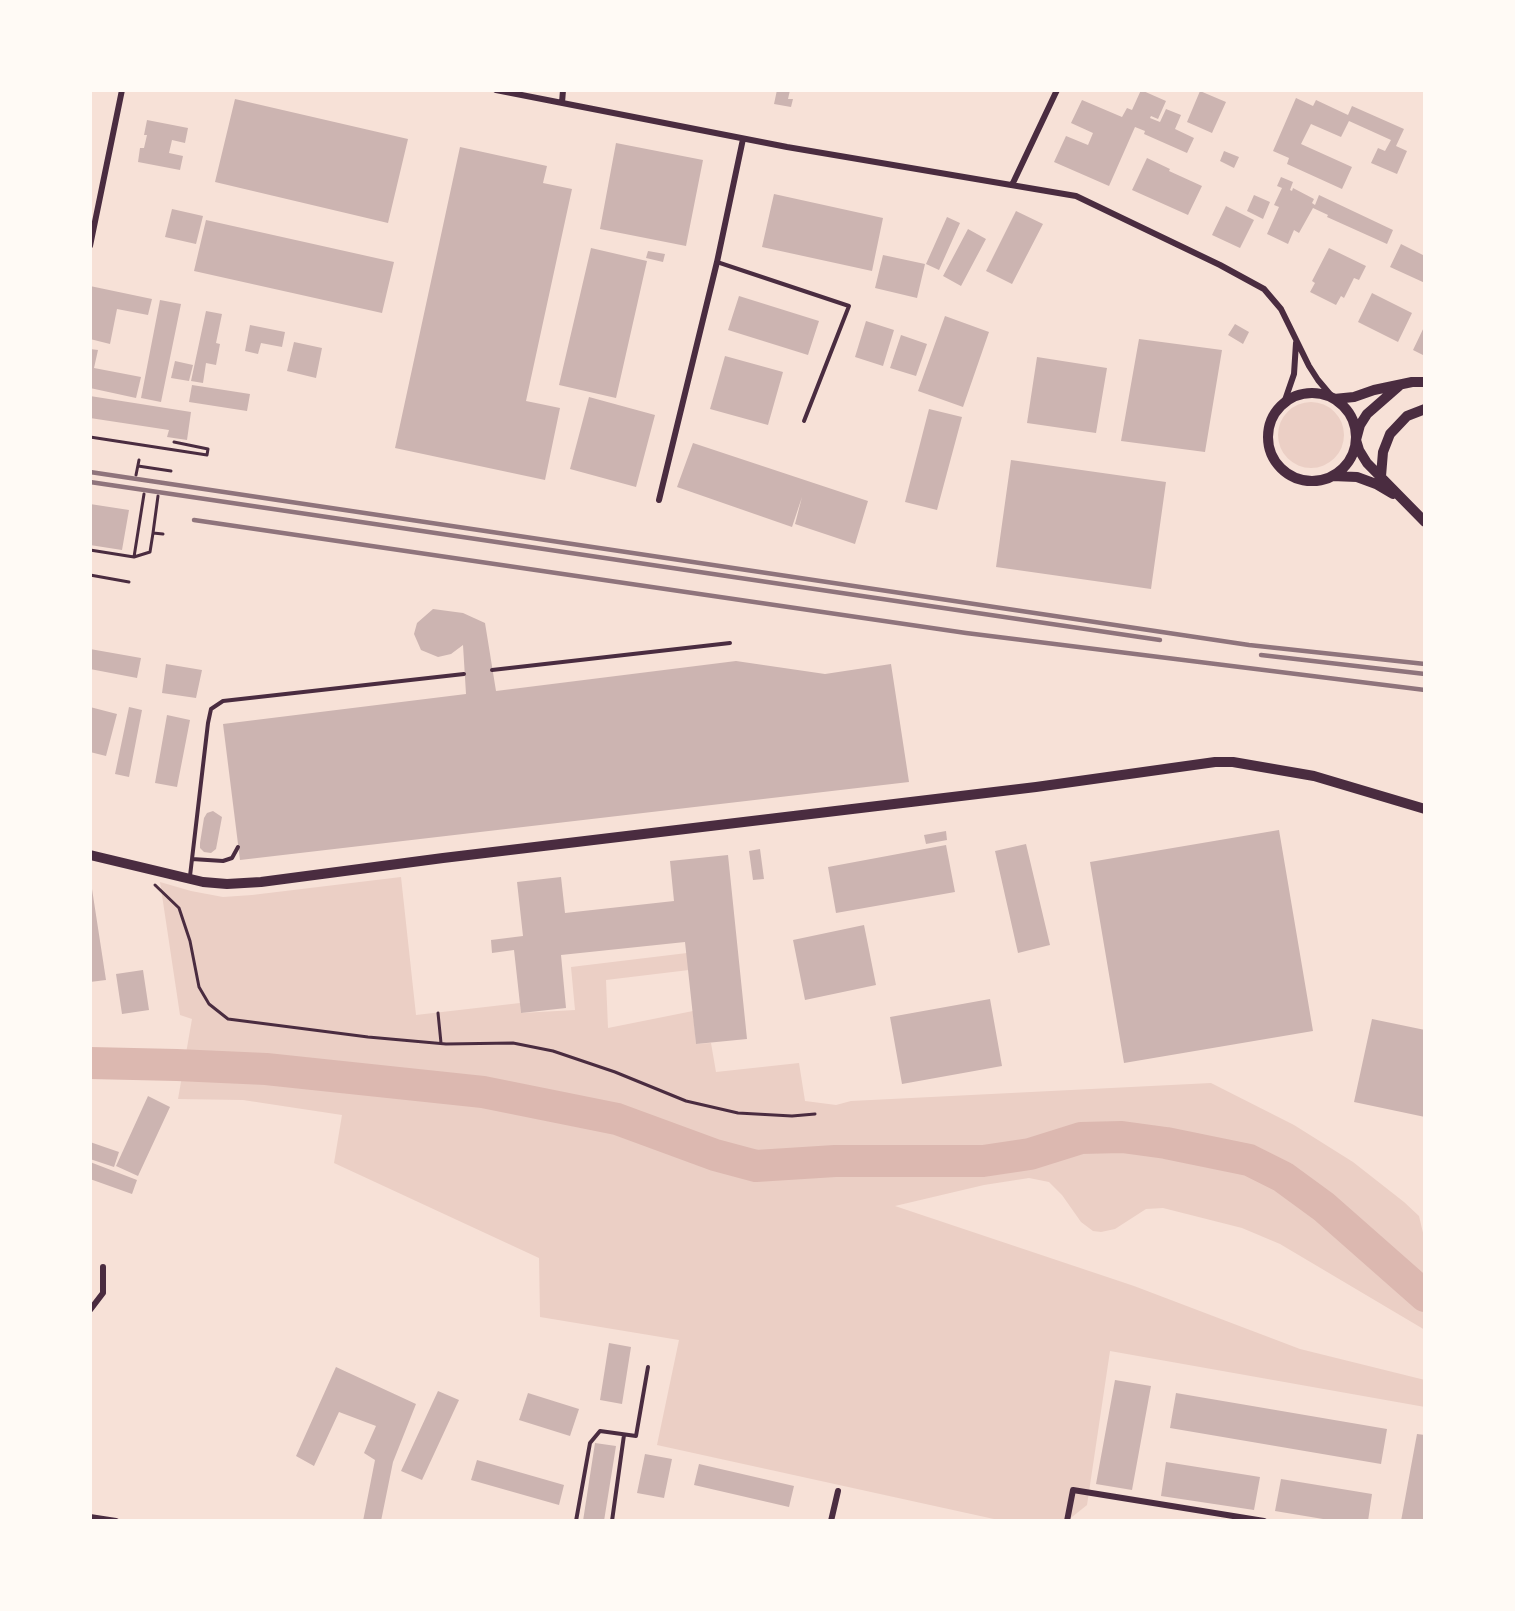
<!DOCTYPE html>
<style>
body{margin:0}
#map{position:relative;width:1515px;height:1611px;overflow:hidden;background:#f7e1d7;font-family:"Varela Round",sans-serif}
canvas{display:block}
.frame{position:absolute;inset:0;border:92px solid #fffaf5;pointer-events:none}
</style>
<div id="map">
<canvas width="1515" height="1611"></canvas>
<div class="frame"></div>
</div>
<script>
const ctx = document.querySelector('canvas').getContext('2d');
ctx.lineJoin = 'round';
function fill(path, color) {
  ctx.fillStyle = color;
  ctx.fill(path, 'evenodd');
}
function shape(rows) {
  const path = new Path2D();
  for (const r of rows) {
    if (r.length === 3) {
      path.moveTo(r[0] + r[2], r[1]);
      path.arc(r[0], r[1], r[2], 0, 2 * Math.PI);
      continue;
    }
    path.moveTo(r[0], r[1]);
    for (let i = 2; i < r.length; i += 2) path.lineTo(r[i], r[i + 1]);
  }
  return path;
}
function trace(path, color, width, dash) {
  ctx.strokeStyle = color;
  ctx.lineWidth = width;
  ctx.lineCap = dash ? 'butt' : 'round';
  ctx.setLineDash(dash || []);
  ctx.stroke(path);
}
fill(shape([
 [1311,435,33],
 [401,877,416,1015,520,1003,521,1013,575,1010,571,967,687,953,689,970,606,980,608,1028,693,1011,696,1044,711,1043,716,1072,799,1063,805,1101,836,1105,851,1101,1211,1083,1294,1125,1353,1162,1404,1202,1419,1216,1425,1241,1425,1330,1280,1244,1242,1228,1163,1208,1146,1209,1115,1229,1101,1232,1093,1231,1081,1222,1062,1195,1049,1182,1029,1178,984,1185,895,1206,1134,1286,1300,1349,1425,1380,1425,1407,1110,1351,1087,1505,1067,1521,1003,1521,657,1445,679,1340,540,1317,539,1258,334,1163,342,1115,243,1100,178,1099,192,1019,180,1015,160,882,191,891,223,897,252,895]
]), '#ebcfc5');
trace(shape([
 [90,1063,177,1065,266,1069,483,1092,617,1119,715,1155,756,1166,835,1161,983,1161,1030,1154,1081,1138,1122,1137,1166,1143,1249,1160,1283,1177,1324,1207,1425,1296]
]), '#dcb8b0', 32);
fill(shape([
 [777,90,790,90,788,99,793,99,791,107,774,104],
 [1141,90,1166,101,1158,119,1151,116,1150,118,1160,122,1166,109,1181,115,1175,129,1194,138,1187,153,1144,134,1145,131,1135,127,1109,186,1054,162,1066,136,1088,145,1093,133,1071,123,1082,100,1122,117,1127,108,1132,110],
 [1200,91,1226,102,1212,133,1187,122],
 [1296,98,1313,106,1316,100,1348,115,1352,106,1404,129,1396,146,1407,151,1397,174,1371,163,1378,148,1385,151,1391,140,1349,121,1341,137,1311,124,1301,144,1352,167,1342,189,1287,164,1289,158,1273,151],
 [235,99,408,139,388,223,215,182],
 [147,120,188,128,185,143,172,140,169,153,183,156,180,170,138,162,140,148,144,148,147,135,144,135],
 [616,143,703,160,686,246,600,229],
 [460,147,547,166,543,183,572,189,526,401,560,408,545,480,395,448],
 [1224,151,1239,157,1234,168,1220,161],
 [1147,158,1170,169,1169,171,1202,186,1188,215,1132,190],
 [1281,177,1293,182,1290,190,1292,191,1293,188,1314,199,1312,203,1315,205,1319,195,1393,230,1387,244,1327,217,1328,215,1313,208,1299,233,1294,230,1288,244,1267,234,1279,207,1274,205,1282,188,1277,186],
 [774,194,883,218,872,271,762,247],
 [1254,195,1270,202,1263,219,1247,211],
 [1226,206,1254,220,1240,248,1212,235],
 [172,209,203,216,196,244,165,237],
 [1016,211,1043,224,1012,284,986,271],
 [947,217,960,223,939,270,926,264],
 [206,220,394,262,382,313,194,271],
 [968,229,986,239,961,286,943,276],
 [1401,244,1425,256,1425,283,1390,267],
 [591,248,647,261,616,398,559,385],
 [1329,248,1366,266,1359,280,1354,278,1344,298,1341,296,1336,305,1310,292,1315,283,1312,281],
 [648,251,665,254,663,262,646,258],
 [883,255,925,264,917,298,875,288],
 [90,286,152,299,148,315,117,309,110,344,90,339],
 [1372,293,1412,313,1398,342,1358,322],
 [739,296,819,321,808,355,728,330],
 [160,300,181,304,161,402,141,398],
 [206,311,222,314,216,343,220,344,216,365,206,363,203,383,191,381],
 [945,316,989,332,963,407,918,391],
 [866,321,894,330,883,366,855,357],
 [1235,324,1249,332,1243,344,1228,335],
 [250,325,285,332,282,347,261,343,258,354,245,351],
 [1425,325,1425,356,1413,350],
 [901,335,927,344,916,376,890,368],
 [1139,339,1222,350,1205,452,1121,441],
 [294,342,322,348,316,378,287,371],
 [90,349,98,350,94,368,141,377,136,398,90,388],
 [725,356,783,372,768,425,710,409],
 [1037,357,1107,368,1096,433,1027,423],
 [175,361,193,365,189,381,171,378],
 [192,385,250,394,247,411,189,402],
 [90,396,191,412,187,440,167,437,169,430,90,418],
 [589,397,655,415,636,487,570,469],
 [929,409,962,417,937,510,905,502],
 [693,443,868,501,855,544,795,524,802,497,792,527,677,487],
 [1011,460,1166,482,1151,589,996,567],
 [90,504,129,510,122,550,90,545],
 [433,609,463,613,485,623,496,691,736,661,825,674,891,664,909,782,240,860,223,724,466,694,463,645,451,654,438,657,421,650,414,634,417,623],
 [90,649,141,658,137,678,90,669],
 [166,664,202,670,196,698,162,693],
 [90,707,117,714,106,756,90,752],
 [129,707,142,710,129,777,115,774],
 [167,715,190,720,177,787,155,783],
 [213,811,222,817,216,849,211,853,204,852,200,848,200,843,204,818,207,813],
 [1279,830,1313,1031,1124,1063,1090,862],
 [946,831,947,840,926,844,924,835],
 [1026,844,1050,945,1018,953,995,851],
 [946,845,955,892,836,913,828,867],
 [760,849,764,879,753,880,749,851],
 [728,855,747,1039,696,1044,685,942,561,955,566,1008,521,1013,514,950,492,953,491,940,523,936,517,882,561,877,565,913,674,901,670,861],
 [92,889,106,980,90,982,90,890],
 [864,925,876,985,805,1000,793,940],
 [143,970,149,1010,122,1014,116,974],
 [990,999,1002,1066,902,1084,890,1017],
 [1372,1019,1425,1030,1425,1117,1354,1102],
 [148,1096,170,1107,138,1176,116,1166],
 [90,1142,119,1152,114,1167,90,1159],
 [90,1162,137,1180,132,1194,90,1179],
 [609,1343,631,1347,622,1404,600,1400],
 [336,1367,416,1404,393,1462,381,1521,363,1521,375,1460,364,1453,376,1426,339,1412,314,1466,296,1456],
 [1115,1380,1151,1386,1132,1490,1096,1484],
 [438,1391,459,1400,422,1480,401,1471],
 [528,1393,579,1409,570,1436,519,1420],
 [1176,1393,1387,1429,1381,1464,1170,1428],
 [1417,1434,1425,1435,1425,1521,1401,1521],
 [595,1443,616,1446,604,1521,583,1521],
 [645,1454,672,1459,664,1498,637,1493],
 [477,1460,564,1485,559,1505,471,1480],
 [1166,1462,1260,1477,1254,1510,1161,1496],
 [699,1464,794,1486,789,1507,694,1485],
 [1281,1479,1372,1494,1368,1521,1335,1521,1275,1511]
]), '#ccb4b1');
trace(shape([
 [90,437,207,455,208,449,174,442],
 [138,466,171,471],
 [136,475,139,460],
 [158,496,153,533,163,534],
 [90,550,134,557,144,494],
 [134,557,150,552,153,533],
 [90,575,129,582],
 [155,885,179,908,190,941,199,987,209,1004,228,1019,368,1037,446,1044,513,1043,553,1051,615,1072,686,1101,738,1113,792,1116,815,1114],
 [438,1013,441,1043]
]), '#4a2c40', 3);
trace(shape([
 [717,262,849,306,804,421],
 [492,670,730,643],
 [192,859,223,861,232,858,238,847],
 [190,876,208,723,211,709,223,701,464,674],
 [576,1521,590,1443,600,1431,636,1436,648,1367],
 [612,1521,624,1435]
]), '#4a2c40', 4);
trace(shape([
 [496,90,787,147,1076,196,1220,265,1264,289,1281,309,1309,366,1318,380,1334,399],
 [562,103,563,90],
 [1012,185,1057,90],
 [90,246,122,90],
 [1284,403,1294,374,1296,343],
 [659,500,717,262,743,139],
 [90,1310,103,1293,103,1267],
 [90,1517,116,1521],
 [831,1521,838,1491],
 [1067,1521,1073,1490,1264,1521]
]), '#4a2c40', 6);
trace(shape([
 [1399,386,1367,414,1360,425,1356,440,1359,450,1367,463,1425,522],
 [1312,437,44],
 [1334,399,1354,397,1374,390,1412,382,1425,382],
 [1332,476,1357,477,1376,484,1393,494],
 [1381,476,1383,452,1390,434,1407,416,1425,409],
 [90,855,203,882,227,884,261,882,443,858,1036,787,1215,762,1233,762,1314,776,1425,809]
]), '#4a2c40', 10);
trace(shape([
 [90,472,1249,645,1425,664],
 [90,482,1160,640],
 [194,520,966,633,1425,690],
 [1261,655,1425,674]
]), '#8f747c', 4.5);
</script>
